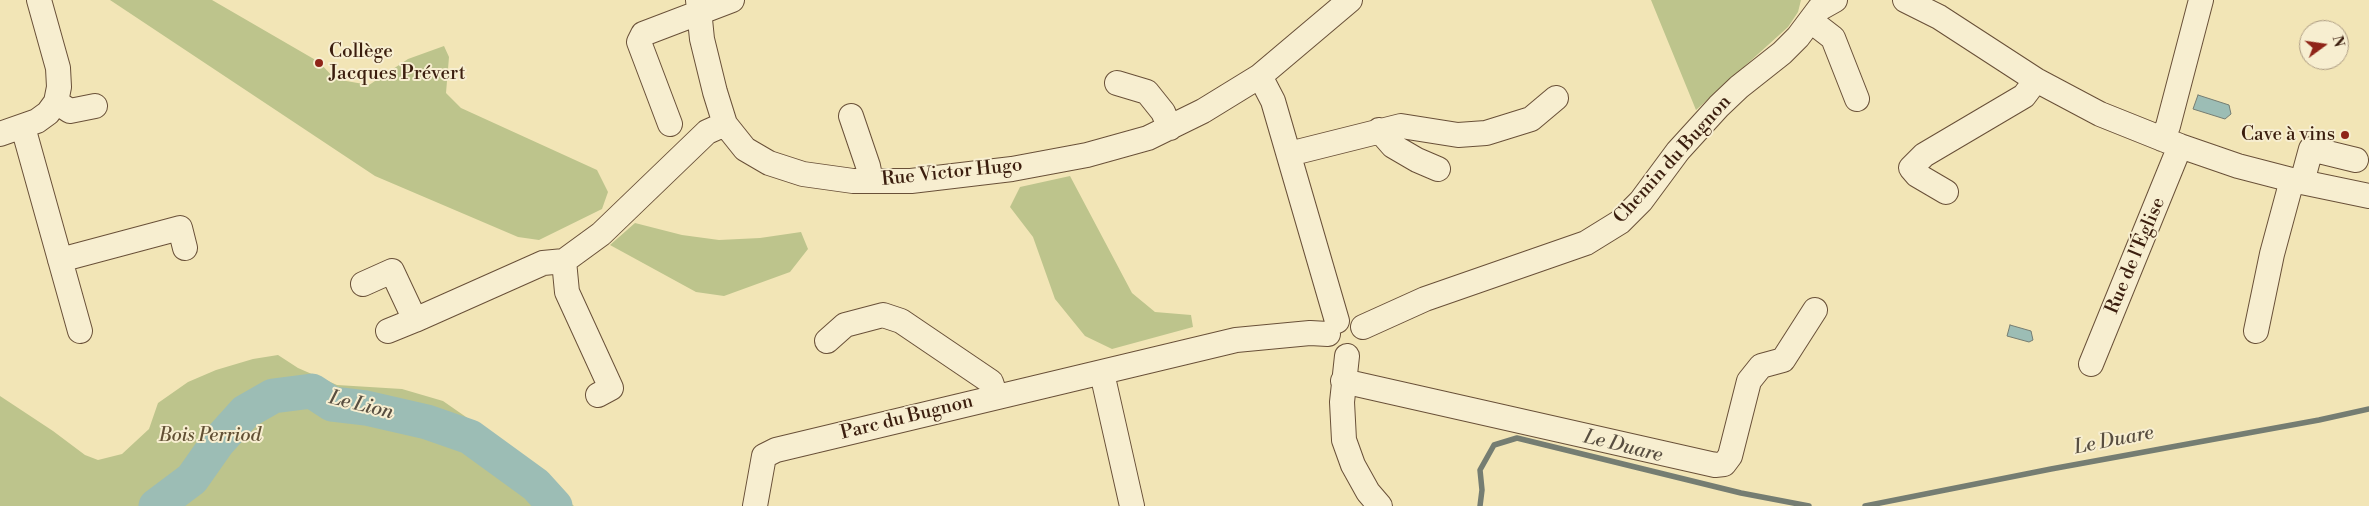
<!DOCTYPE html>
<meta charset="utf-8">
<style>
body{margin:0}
#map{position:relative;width:2369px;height:506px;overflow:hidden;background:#f2e5b6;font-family:"Libre Bodoni",serif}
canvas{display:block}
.north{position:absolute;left:2299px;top:20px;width:50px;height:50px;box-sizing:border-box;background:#f7eed0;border:1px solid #ac9b82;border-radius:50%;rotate:76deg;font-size:14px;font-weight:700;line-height:20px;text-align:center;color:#3b1e0e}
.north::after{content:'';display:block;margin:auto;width:18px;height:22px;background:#8f2418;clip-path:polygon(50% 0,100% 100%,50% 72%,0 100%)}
</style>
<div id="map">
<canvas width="2369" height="506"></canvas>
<div class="north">N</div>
</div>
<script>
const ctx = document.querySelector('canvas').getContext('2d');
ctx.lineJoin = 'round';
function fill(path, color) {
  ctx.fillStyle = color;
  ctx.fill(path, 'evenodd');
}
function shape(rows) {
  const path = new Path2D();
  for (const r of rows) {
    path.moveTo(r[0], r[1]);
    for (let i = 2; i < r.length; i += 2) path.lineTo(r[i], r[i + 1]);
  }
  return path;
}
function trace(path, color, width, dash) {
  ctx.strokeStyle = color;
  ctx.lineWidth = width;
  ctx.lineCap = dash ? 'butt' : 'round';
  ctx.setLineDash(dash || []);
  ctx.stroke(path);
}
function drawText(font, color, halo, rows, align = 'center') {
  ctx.font = font + ' "Libre Bodoni",serif';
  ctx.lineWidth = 4;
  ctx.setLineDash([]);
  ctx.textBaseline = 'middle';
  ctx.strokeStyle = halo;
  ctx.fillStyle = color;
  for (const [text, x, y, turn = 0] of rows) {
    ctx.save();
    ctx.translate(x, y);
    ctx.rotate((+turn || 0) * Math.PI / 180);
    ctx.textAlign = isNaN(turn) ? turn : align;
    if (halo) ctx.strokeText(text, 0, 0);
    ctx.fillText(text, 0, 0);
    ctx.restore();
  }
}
fill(shape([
 [110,0,212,0,319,62,335,79,369,85,408,59,444,46,449,57,446,93,461,108,597,170,608,192,602,209,539,240,518,237,375,176],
 [1651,0,1801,0,1798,12,1788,27,1696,110],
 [1070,176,1132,293,1155,312,1191,315,1193,327,1112,349,1085,336,1055,299,1033,237,1010,207,1020,187],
 [635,223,682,235,719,240,760,238,801,232,808,249,790,272,724,296,696,292,610,245],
 [278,355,298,368,337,385,402,389,443,401,515,451,574,506,0,506,0,396,53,431,85,455,98,460,122,454,149,429,158,403,188,382,216,370,253,359]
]), '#bdc48c');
const water = shape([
 [2198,95,2229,105,2231,114,2225,119,2193,109,2198,95],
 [2010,325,2031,331,2033,340,2029,342,2007,336,2010,325]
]);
fill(water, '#9cbdb5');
trace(water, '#757d72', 1);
trace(shape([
 [1480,506,1482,490,1480,470,1494,445,1517,438,1741,493,1809,506],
 [1865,506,2051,469,2319,420,2369,409]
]), '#757d72', 5.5);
trace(shape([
 [156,506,192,479,218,442,245,412,273,396,312,391,332,404,366,408,427,422,470,437,536,485,555,506]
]), '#9cbdb5', 35);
const minor = shape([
 [698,0,702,39,715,92,725,124,745,149,769,163,803,174,853,181,911,181,1012,169,1087,155,1148,138,1203,111,1260,76,1350,0],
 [1905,0,1939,17,2036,80,2100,114,2180,146,2238,166,2292,180,2369,196],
 [1811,21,1833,38,1857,99],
 [1260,76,1273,101,1337,321],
 [1117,83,1147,92,1163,112,1170,128],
 [56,102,70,111,95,106],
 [851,116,868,166,871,181],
 [670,124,639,42,643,34,732,0],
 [23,127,80,331],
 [1379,130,1393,146,1417,160,1438,169],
 [0,134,37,121,48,113,56,102,59,87,58,68,39,0],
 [2162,139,2168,126,2201,0],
 [1289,154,1401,126,1458,135,1486,133,1531,119,1556,98],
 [2302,182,2311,149,2356,160],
 [1946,192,1917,175,1911,168,1924,155,2024,96,2036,80],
 [60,260,180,228,185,248],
 [564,261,567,292,611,388,598,395],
 [363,284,392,271,415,320,543,263,564,261,601,234,707,132,725,124],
 [1363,327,1425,299,1586,243,1620,222,1641,201,1678,151,1719,106,1739,87,1782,53,1798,37,1819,9,1835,0],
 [388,331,415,320],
 [2256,331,2272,254,2292,180],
 [827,341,845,325,883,315,901,321,991,382,996,397],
 [1347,356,1342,402,1344,440,1353,465,1368,492,1380,506],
 [2091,364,2180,146],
 [1102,373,1132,506],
 [1343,381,1715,465,1724,464,1730,456,1749,381,1761,366,1783,360,1815,310],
 [755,506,764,456,776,450,1236,340,1310,333,1328,334]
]);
trace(minor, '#695038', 26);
trace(minor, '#f7eed0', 24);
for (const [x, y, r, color] of [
 [319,63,5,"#8f2418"],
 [2345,135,5,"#8f2418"]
]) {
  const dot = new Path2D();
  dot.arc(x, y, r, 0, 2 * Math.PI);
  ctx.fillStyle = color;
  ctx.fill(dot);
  trace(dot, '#f7eed0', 2);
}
drawText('19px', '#3b1e0e', '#f7eed0', [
 ["Collège",329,52],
 ["Jacques Prévert",329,74],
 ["Cave à vins",2335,135,"right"]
], 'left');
drawText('19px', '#3b1e0e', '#f7eed0', [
 ["Chemin du Bugnon",1673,160,-48],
 ["Rue Victor Hugo",952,173,-6],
 ["Rue de l'Église",2136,256,-67],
 ["Parc du Bugnon",907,418,-14]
]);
drawText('italic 19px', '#625034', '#f7eed0', [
 ["Bois Perriod",210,436]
]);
drawText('italic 20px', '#584e40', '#f7eed0', [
 ["Le Lion",361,406,14],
 ["Le Duare",2114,441,-11],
 ["Le Duare",1623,447,14]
]);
</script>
